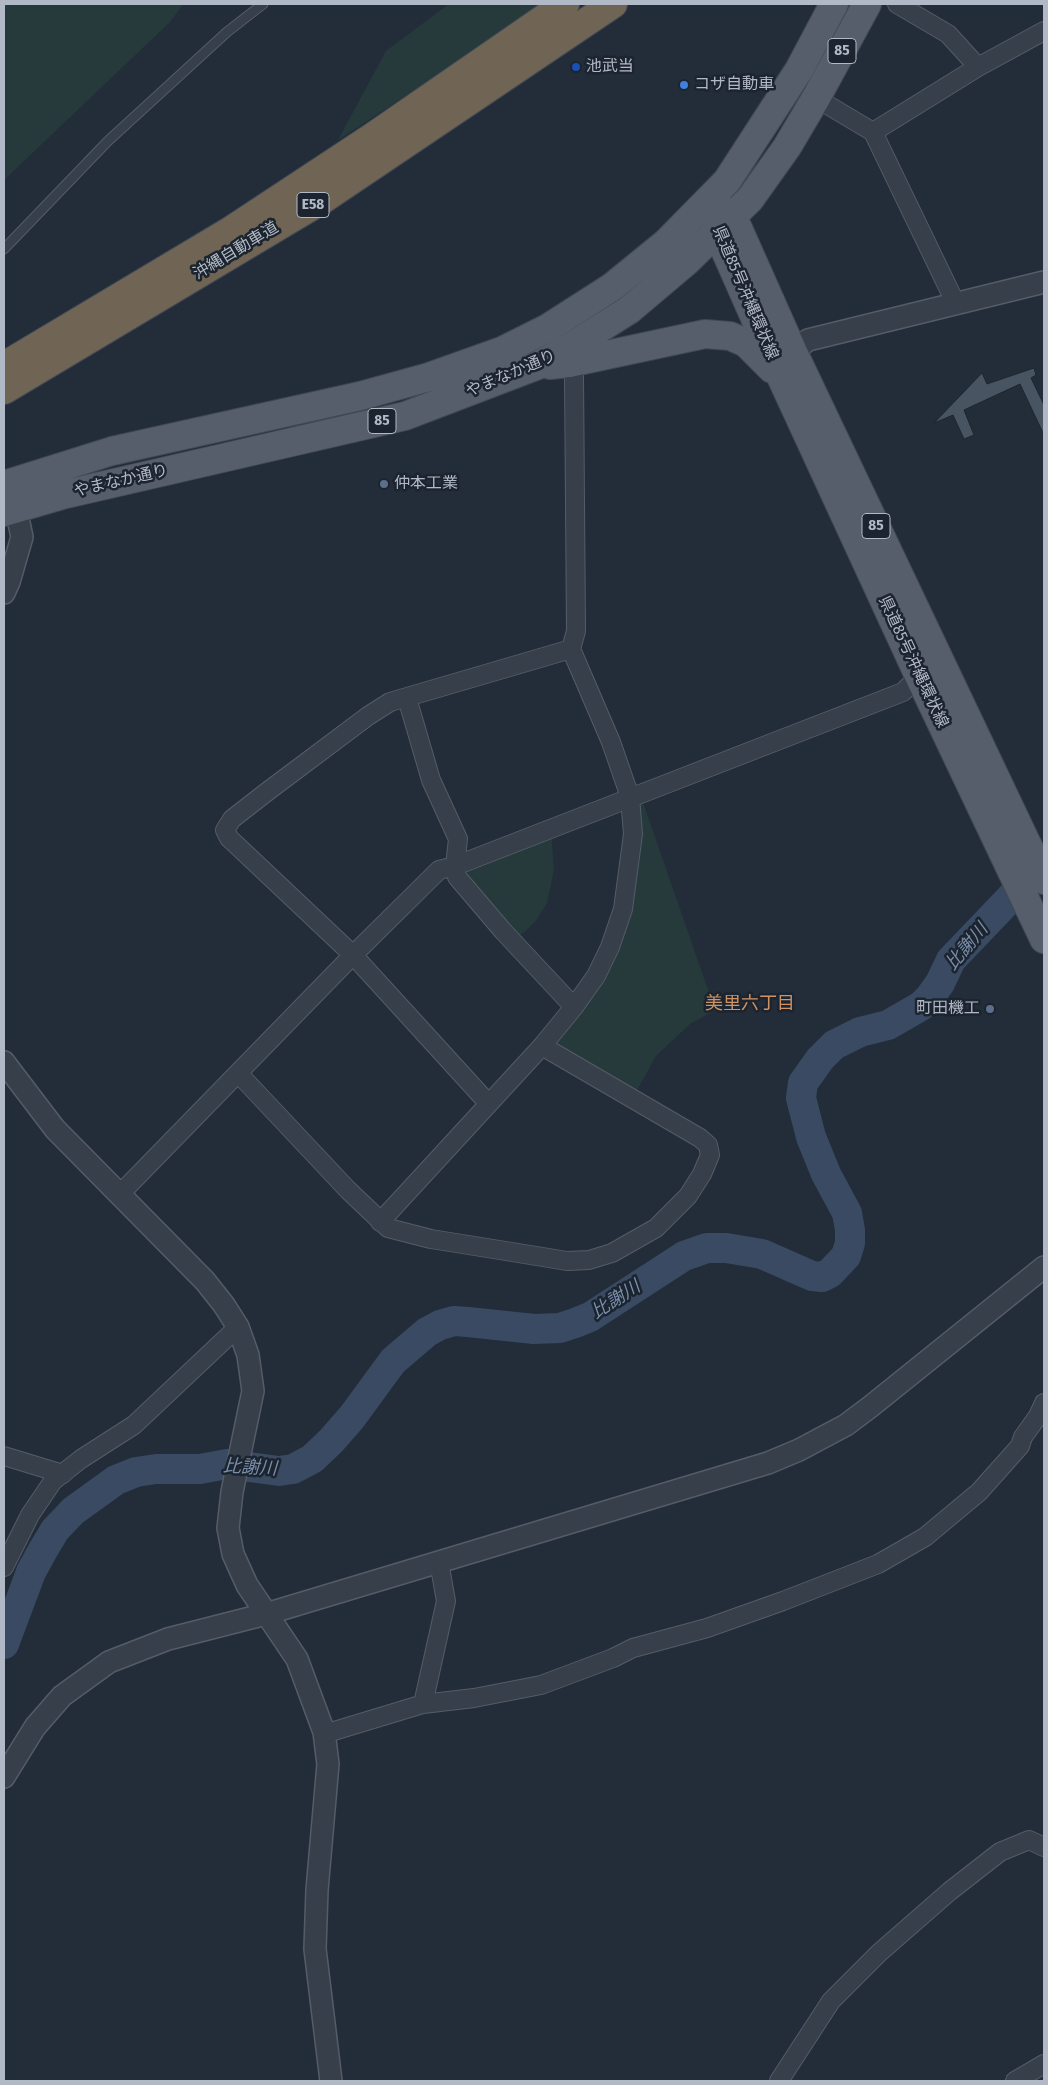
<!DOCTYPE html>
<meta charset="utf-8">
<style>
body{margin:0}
#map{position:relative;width:1048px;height:2085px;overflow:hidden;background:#232d3a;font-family:"Fira Sans Condensed",sans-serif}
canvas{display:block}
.frame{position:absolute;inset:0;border:5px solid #b2b9c6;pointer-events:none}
</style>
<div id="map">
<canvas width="1048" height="2085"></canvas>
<div class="frame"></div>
</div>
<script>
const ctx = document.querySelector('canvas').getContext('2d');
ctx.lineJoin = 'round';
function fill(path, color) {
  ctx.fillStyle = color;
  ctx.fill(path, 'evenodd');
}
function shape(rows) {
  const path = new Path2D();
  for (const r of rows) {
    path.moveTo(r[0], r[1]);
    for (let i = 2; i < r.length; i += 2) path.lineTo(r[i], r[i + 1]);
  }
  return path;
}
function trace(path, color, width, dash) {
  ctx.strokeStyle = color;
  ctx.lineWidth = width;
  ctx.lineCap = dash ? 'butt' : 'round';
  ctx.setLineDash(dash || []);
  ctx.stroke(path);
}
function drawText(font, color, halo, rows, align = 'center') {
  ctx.font = font + ' "Fira Sans Condensed","Noto Sans JP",sans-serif';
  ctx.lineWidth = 5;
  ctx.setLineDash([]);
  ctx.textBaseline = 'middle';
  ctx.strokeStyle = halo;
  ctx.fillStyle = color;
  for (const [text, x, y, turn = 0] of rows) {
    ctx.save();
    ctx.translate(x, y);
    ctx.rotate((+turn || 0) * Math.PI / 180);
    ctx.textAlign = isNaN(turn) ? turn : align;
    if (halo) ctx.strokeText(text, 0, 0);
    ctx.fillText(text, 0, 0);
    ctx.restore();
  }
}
fill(shape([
 [4,4,183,4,170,22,4,180],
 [449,4,545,4,338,140,386,51],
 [640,794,715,1010,690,1024,656,1056,632,1099,542,1046,610,947],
 [551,828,554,870,547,903,535,922,513,942,455,866]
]), '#263a3c');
trace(shape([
 [4,1644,31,1572,43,1550,55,1530,73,1511,116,1480,136,1472,156,1469,200,1469,227,1464,279,1471,293,1469,312,1459,331,1441,352,1417,393,1361,427,1332,440,1325,454,1321,468,1322,534,1329,560,1328,575,1323,590,1317,684,1256,707,1248,726,1248,762,1254,812,1276,822,1277,830,1273,846,1256,850,1243,850,1230,847,1213,826,1174,811,1137,801,1098,803,1083,820,1059,834,1045,860,1032,888,1025,921,1006,930,997,940,983,951,960,1038,869]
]), '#394a62', 30);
const building = shape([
 [1034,368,1036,375,1031,378,1044,405,1044,435,1020,384,964,410,974,435,964,439,953,415,934,423,982,373,987,384,1034,368]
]);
fill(building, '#495463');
trace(building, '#1e2631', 1);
const service = shape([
 [4,249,108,141,227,32,263,4]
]);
const minor = shape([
 [897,4,948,34,978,67],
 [816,98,873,132,955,302],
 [873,132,978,67,1044,31],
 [407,698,431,780,458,839,455,866,457,877,503,931,574,1007],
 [238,1073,348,1190,388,1228,431,1239,512,1252,567,1261,589,1260,612,1253,656,1228,688,1196,702,1174,710,1155,708,1145,700,1138,542,1046],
 [488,1103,353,955,229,838,225,830,232,819,268,791,368,716,390,702,571,649],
 [119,1195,353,955,439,870,455,866,903,692,919,676,927,673],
 [380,1222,542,1046,574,1007,596,976,610,947,623,909,633,834,630,797,611,742,571,649,576,631,574,375,569,363],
 [4,1456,63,1474],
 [4,1567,30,1515,53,1481,81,1459,134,1425,238,1327],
 [423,1704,446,1601,439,1562],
 [324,1732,334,1731,423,1704,474,1698,541,1685,613,1658,633,1648,707,1628,783,1601,878,1564,925,1537,979,1492,1020,1446,1023,1437,1038,1416,1044,1403],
 [779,2081,831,2001,879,1953,950,1891,1000,1852,1029,1840,1044,1847],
 [1015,2081,1044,2064]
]);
const tertiary = shape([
 [793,352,808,340,1044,282],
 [4,593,9,582,22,537,13,495],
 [4,1062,55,1129,205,1281,224,1305,238,1327,248,1355,253,1391,232,1492,228,1528,233,1554,247,1585,297,1659,324,1732,328,1764,317,1890,315,1949,331,2081],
 [4,1777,35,1727,62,1696,109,1662,168,1639,266,1614,768,1463,799,1450,846,1425,870,1407,1044,1267]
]);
const primary = shape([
 [718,207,733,217,793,352,1044,880],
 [713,216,717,232,782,379,919,676,1044,939],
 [550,365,569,363,705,334,730,336,746,343,772,369],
 [4,485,112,451,360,396,429,377,502,351,548,328,612,287,666,243,727,181,799,70,834,4],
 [4,512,62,495,405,416,536,366,564,351,629,310,687,261,750,199,787,147,816,98,867,4]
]);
const motorway = shape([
 [4,366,230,231,371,138,565,4],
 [4,390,322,200,613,4]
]);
trace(service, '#555c68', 11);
trace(minor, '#555c68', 20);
trace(tertiary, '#555c68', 24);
trace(primary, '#404853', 30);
trace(motorway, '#424955', 30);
trace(service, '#373f4a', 9);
trace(minor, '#373f4a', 18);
trace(tertiary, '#373f4a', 21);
trace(primary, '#555e6a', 28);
trace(motorway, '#706554', 28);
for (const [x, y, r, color] of [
 [576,67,5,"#1a4fb4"],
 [684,85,5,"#3f7fe0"],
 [384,484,5,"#5c6f8a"],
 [990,1009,5,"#5c6f8a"]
]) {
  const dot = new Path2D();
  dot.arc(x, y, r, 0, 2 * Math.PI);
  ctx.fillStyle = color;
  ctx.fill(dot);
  trace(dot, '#1c242f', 2);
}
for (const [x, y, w] of [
 [842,51,28],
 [313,205,32],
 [382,421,28],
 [876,526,28]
]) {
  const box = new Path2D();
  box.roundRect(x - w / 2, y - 12.5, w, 25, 4);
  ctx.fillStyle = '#1c242f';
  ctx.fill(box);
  trace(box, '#b2b9c6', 1);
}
drawText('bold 15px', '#b2b9c6', null, [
 ["85",842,51],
 ["E58",313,205],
 ["85",382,421],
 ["85",876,526]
]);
drawText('16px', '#b2b9c6', '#1c242f', [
 ["池武当",586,67],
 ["コザ自動車",694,85],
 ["仲本工業",394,484],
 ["町田機工",980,1009,"right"]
], 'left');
drawText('16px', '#b2b9c6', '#1c242f', [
 ["沖縄自動車道",236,251,-31],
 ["県道85号沖縄環状線",745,293,67],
 ["やまなか通り",511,374,-23],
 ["やまなか通り",121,481,-13],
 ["県道85号沖縄環状線",913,662,65]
]);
drawText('italic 18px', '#7b8fac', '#1c242f', [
 ["比謝川",967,947,-50],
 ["比謝川",616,1300,-33],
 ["比謝川",250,1468,3]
]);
drawText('18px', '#cf9364', '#1c242f', [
 ["美里六丁目",750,1004]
]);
</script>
